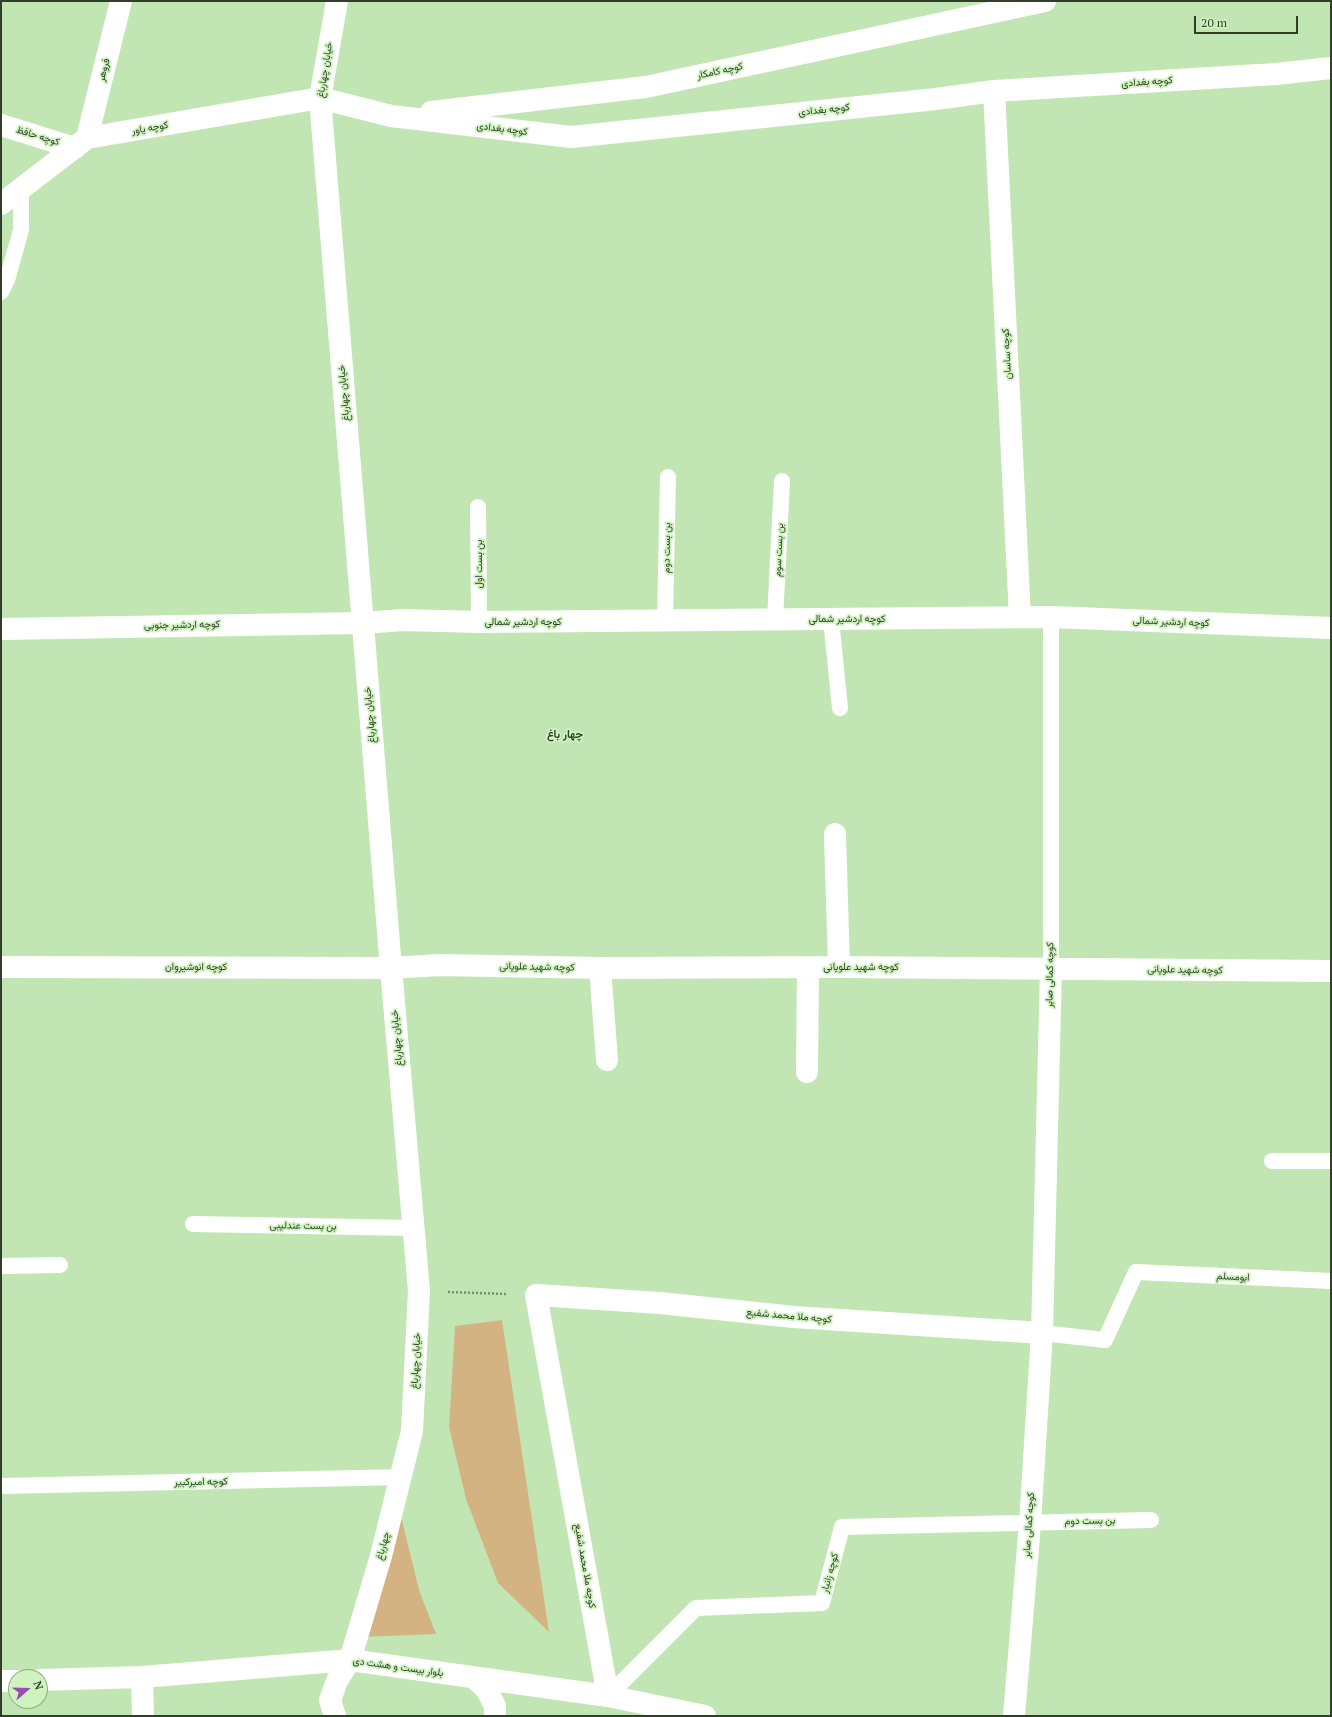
<!DOCTYPE html>
<meta charset="utf-8">
<style>
body{margin:0}
#map{position:relative;width:1332px;height:1717px;overflow:hidden;background:#c2e6b3;font-family:"PT Serif",serif}
canvas{display:block}
.frame{position:absolute;inset:0;border:2px solid #303e2a;pointer-events:none}
.north{position:absolute;left:8px;top:1669px;width:40px;height:40px;box-sizing:border-box;background:#cff3bf;border:1px solid #8fab83;border-radius:50%;rotate:70deg;font-size:11px;font-weight:700;line-height:16px;text-align:center;color:#303e2a}
.north::after{content:'';display:block;margin:auto;width:14px;height:18px;background:#9d4aba;clip-path:polygon(50% 0,100% 100%,50% 72%,0 100%)}
.scale{position:absolute;left:1194px;top:16px;width:104px;height:18px;box-sizing:border-box;border:2px solid #303e2a;border-top:0;padding-left:5px;font-size:12px;line-height:14px;white-space:nowrap;color:#303e2a;-webkit-text-stroke:3px #cff3bf;paint-order:stroke}
</style>
<div id="map">
<canvas width="1332" height="1717"></canvas>
<div class="frame"></div>
<div class="north">N</div>
<div class="scale">20 m</div>
</div>
<script>
const ctx = document.querySelector('canvas').getContext('2d');
ctx.lineJoin = 'round';
function fill(path, color) {
  ctx.fillStyle = color;
  ctx.fill(path, 'evenodd');
}
function shape(rows) {
  const path = new Path2D();
  for (const r of rows) {
    path.moveTo(r[0], r[1]);
    for (let i = 2; i < r.length; i += 2) path.lineTo(r[i], r[i + 1]);
  }
  return path;
}
function trace(path, color, width, dash) {
  ctx.strokeStyle = color;
  ctx.lineWidth = width;
  ctx.lineCap = dash ? 'butt' : 'round';
  ctx.setLineDash(dash || []);
  ctx.stroke(path);
}
function drawText(font, color, halo, rows, align = 'center') {
  ctx.font = font + ' "PT Serif",Vazirmatn,serif';
  ctx.lineWidth = 3.5;
  ctx.setLineDash([]);
  ctx.textBaseline = 'middle';
  ctx.strokeStyle = halo;
  ctx.fillStyle = color;
  for (const [text, x, y, turn = 0] of rows) {
    ctx.save();
    ctx.translate(x, y);
    ctx.rotate((+turn || 0) * Math.PI / 180);
    ctx.textAlign = isNaN(turn) ? turn : align;
    if (halo) ctx.strokeText(text, 0, 0);
    ctx.fillText(text, 0, 0);
    ctx.restore();
  }
}
fill(shape([
 [502,1320,549,1632,498,1583,466,1499,449,1427,455,1326],
 [401,1516,419,1590,436,1634,360,1637]
]), '#d4b383');
trace(shape([
 [448,1292,507,1294]
]), '#758e6b', 2.5, [2, 2]);
trace(shape([
 [1,292,7,280,21,230,21,189],
 [478,507,479,622],
 [831,619,840,708],
 [665,620,668,477],
 [775,620,782,481],
 [1051,968,1051,617],
 [1272,1161,1331,1161],
 [193,1224,413,1228],
 [1,1266,60,1265],
 [1042,1333,1105,1340,1136,1272,1331,1281],
 [1,1486,401,1477],
 [608,1696,696,1608,822,1603,842,1527,1151,1520]
]), '#fff', 16);
trace(shape([
 [994,91,1020,617],
 [431,112,646,87,1045,1],
 [1,125,75,148],
 [87,138,121,1],
 [1,204,87,138,320,98,391,116,571,137,936,99,994,91,1276,74,1331,68],
 [1,629,363,623,403,620,479,622,1051,617,1331,628],
 [835,834,839,967],
 [1,967,391,968,440,965,600,968,839,967,1331,971],
 [600,968,607,1060],
 [807,1072,808,967],
 [608,1696,536,1295,660,1303,794,1317,1042,1333],
 [1014,1716,1030,1523,1042,1333,1051,968]
]), '#fff', 22);
trace(shape([
 [142,1677,143,1716],
 [473,1677,487,1690,495,1706,495,1716],
 [40,1680,142,1677,350,1660,608,1696,705,1716],
 [1,1681,16,1681],
 [335,1716,330,1700,337,1681,350,1660,381,1556,412,1431,419,1291,391,968,320,98,337,1]
]), '#fff', 22);
drawText('10px', '#303e2a', '#cff3bf', [
 ["فروهر",104,70,-76],
 ["خیابان چهارباغ",325,70,-81],
 ["کوچه کامکار",720,71,-12],
 ["کوچه بغدادی",1147,82,-4],
 ["کوچه بغدادی",824,110,-6],
 ["کوچه یاور",150,128,-10],
 ["کوچه بغدادی",502,129,7],
 ["کوچه حافظ",38,136,17],
 ["کوچه ساسان",1007,354,-93],
 ["خیابان چهارباغ",344,393,-95],
 ["بن بست دوم",667,548,-89],
 ["بن بست سوم",779,550,-87],
 ["بن بست اول",479,564,-90],
 ["کوچه اردشیر شمالی",847,619],
 ["کوچه اردشیر شمالی",523,622],
 ["کوچه اردشیر شمالی",1171,622,2],
 ["کوچه اردشیر جنوبی",182,625,-1],
 ["خیابان چهارباغ",370,715,-95],
 ["کوچه انوشیروان",196,967],
 ["کوچه شهید علویانی",537,967,1],
 ["کوچه شهید علویانی",861,967],
 ["کوچه شهید علویانی",1185,970,1],
 ["کوچه کمالی صابر",1050,975,-89],
 ["خیابان چهارباغ",397,1038,-95],
 ["بن بست عندلیبی",303,1226,1],
 ["ابومسلم",1233,1277,3],
 ["کوچه ملا محمد شفیع",789,1316,5],
 ["خیابان چهارباغ",416,1361,-87],
 ["کوچه امیرکبیر",201,1482,-1],
 ["بن بست دوم",1090,1521,-1],
 ["کوچه کمالی صابر",1029,1525,-86],
 ["چهارباغ",383,1546,-75],
 ["کوچه ملا محمد شفیع",585,1566,80],
 ["کوچه زانیار",830,1573,-75],
 ["بلوار بیست و هشت دی",398,1667,8]
]);
drawText('bold 11px', '#303e2a', '#cff3bf', [
 ["چهار باغ",565,735]
]);
</script>
